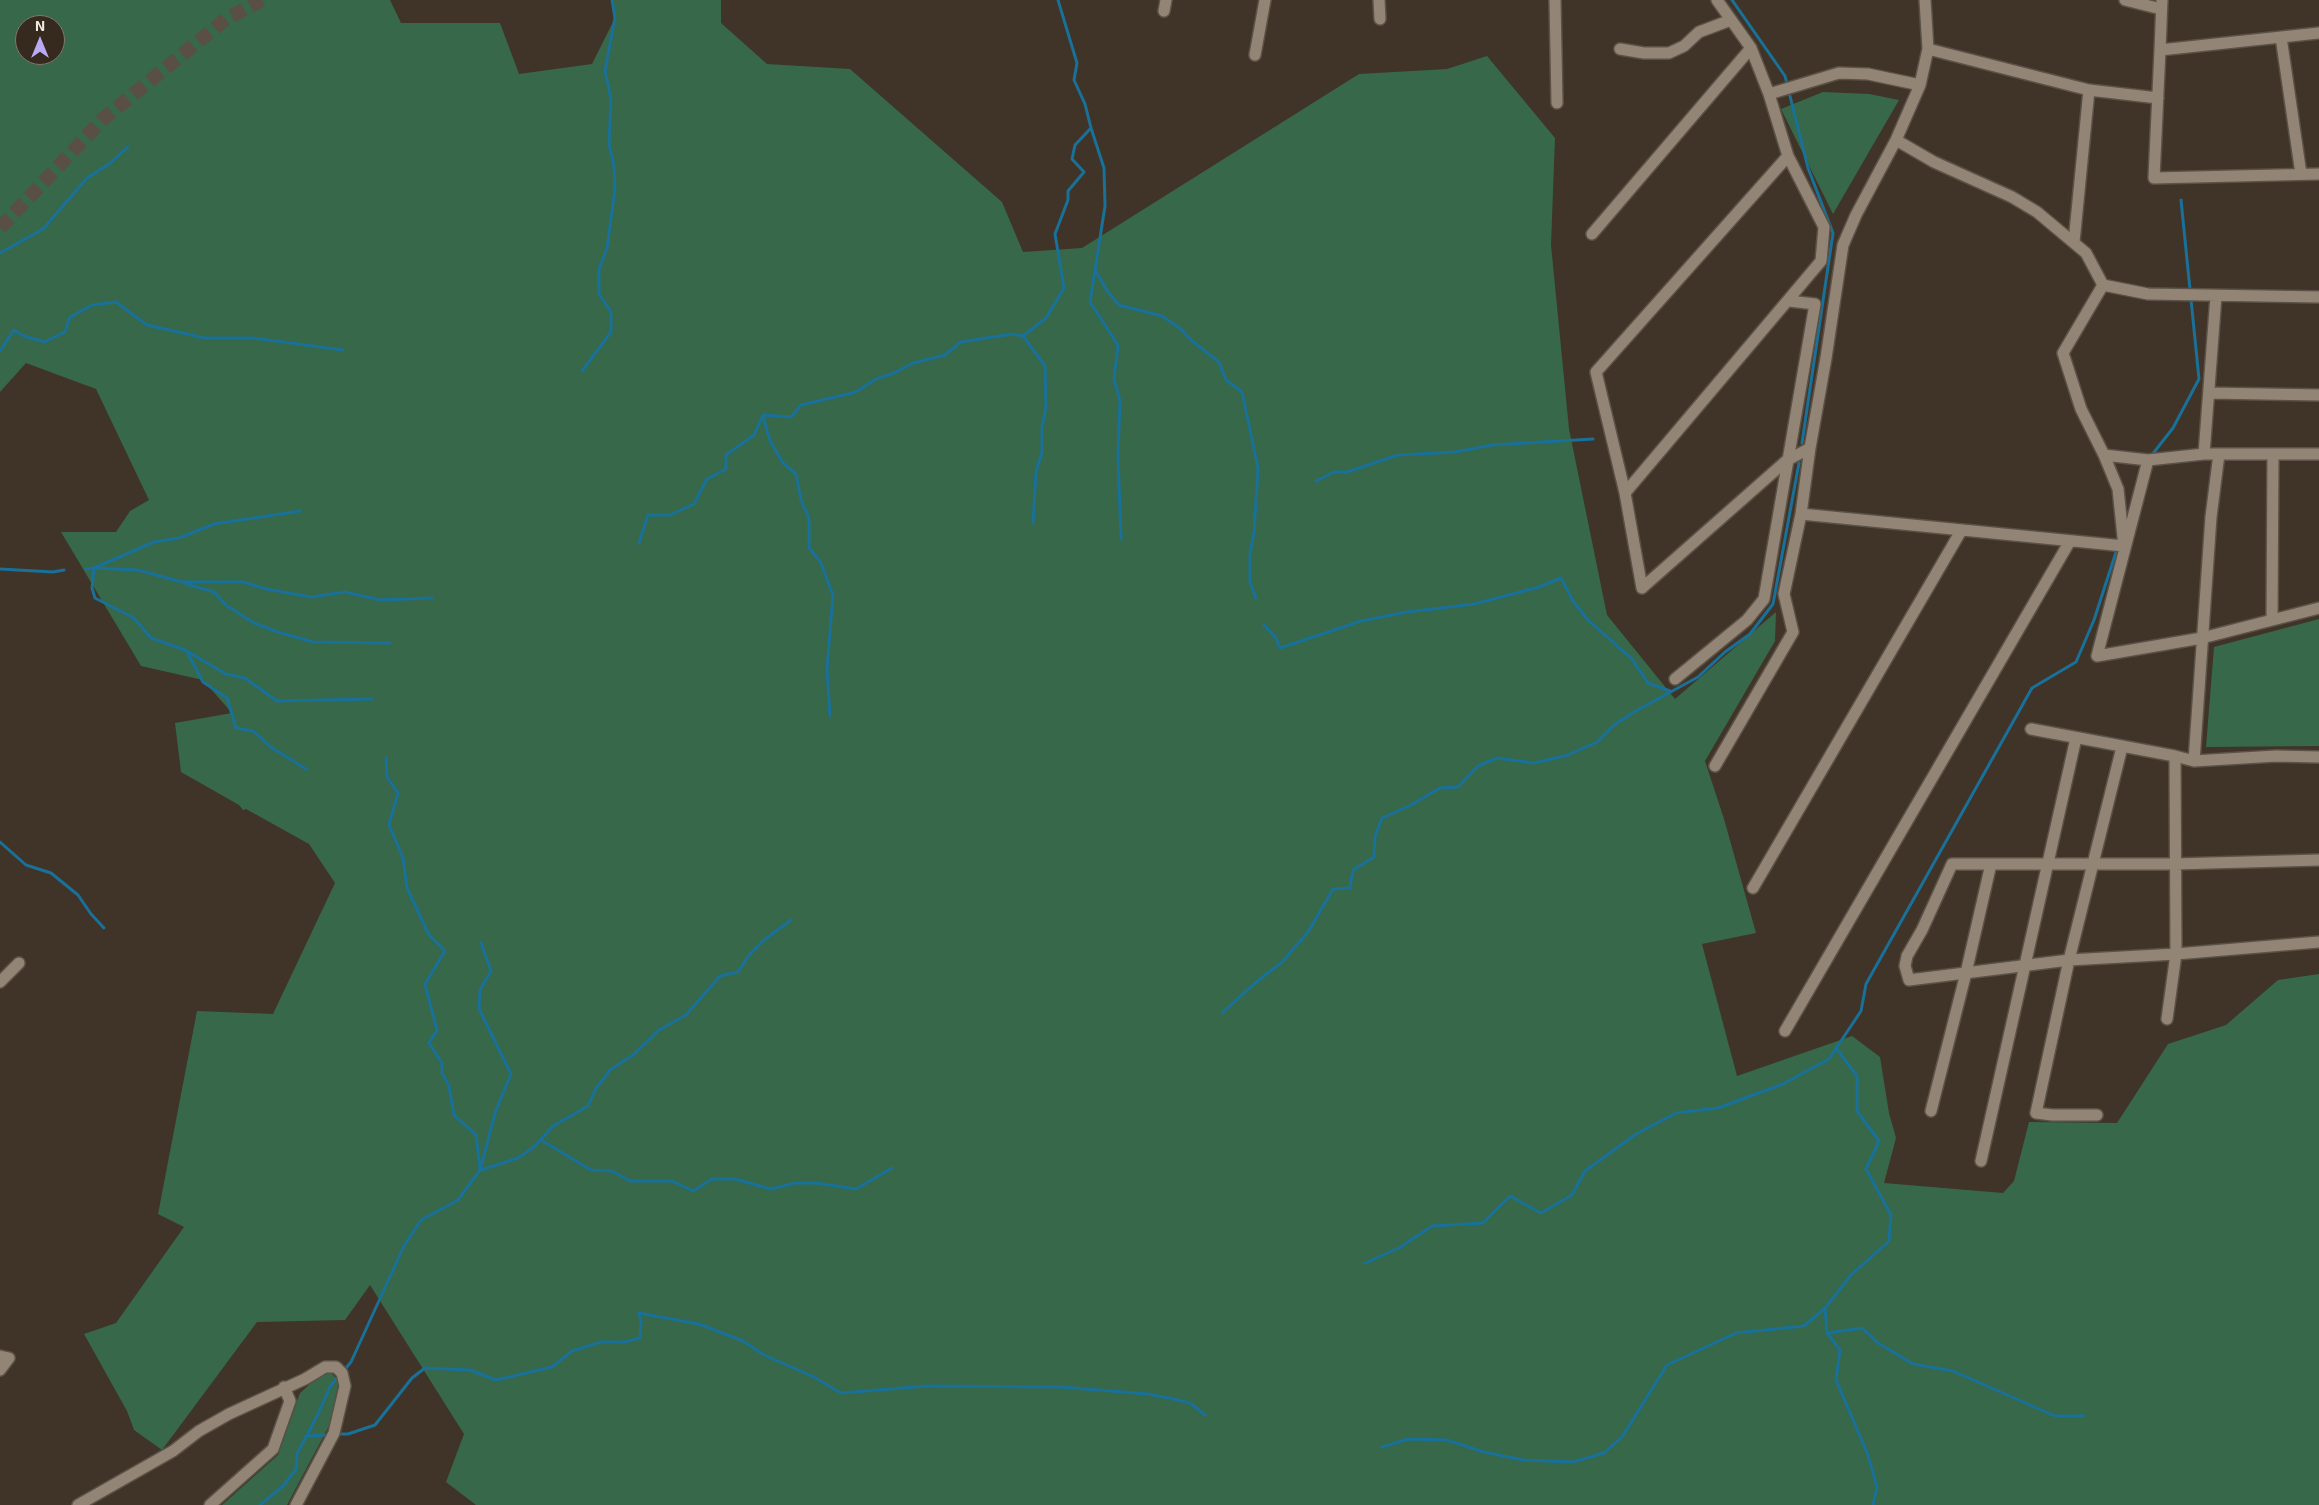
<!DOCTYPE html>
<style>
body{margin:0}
#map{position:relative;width:2319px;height:1505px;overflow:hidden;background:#3f3427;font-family:"Exo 2",sans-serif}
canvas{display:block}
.north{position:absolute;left:15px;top:15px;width:50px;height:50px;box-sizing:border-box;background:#352a1d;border:1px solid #81776c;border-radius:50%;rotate:0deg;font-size:14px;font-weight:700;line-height:20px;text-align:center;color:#f2ebe3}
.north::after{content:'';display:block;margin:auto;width:18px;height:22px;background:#baaaf6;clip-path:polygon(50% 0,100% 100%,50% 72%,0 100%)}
</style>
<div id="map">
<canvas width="2319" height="1505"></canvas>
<div class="north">N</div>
</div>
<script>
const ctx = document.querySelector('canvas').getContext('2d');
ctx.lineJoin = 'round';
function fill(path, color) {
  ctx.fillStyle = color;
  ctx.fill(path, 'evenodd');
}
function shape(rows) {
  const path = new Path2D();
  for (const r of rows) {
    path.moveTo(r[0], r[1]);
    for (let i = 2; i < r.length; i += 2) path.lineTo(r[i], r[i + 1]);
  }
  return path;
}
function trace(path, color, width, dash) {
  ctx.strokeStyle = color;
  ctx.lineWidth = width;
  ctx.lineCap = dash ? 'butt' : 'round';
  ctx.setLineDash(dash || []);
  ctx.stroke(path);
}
fill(shape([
 [0,0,390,0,401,23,500,23,519,74,592,64,615,18,612,0,721,0,721,23,767,64,850,69,1002,202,1023,252,1082,248,1359,74,1447,69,1487,56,1555,138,1551,245,1569,429,1607,615,1675,699,1776,612,1775,641,1705,761,1724,819,1756,933,1702,944,1737,1076,1852,1036,1880,1057,1889,1113,1896,1138,1884,1183,2003,1193,2014,1181,2029,1122,2117,1123,2168,1044,2226,1025,2278,980,2319,974,2319,1505,476,1505,446,1482,464,1434,370,1285,345,1320,257,1322,162,1450,134,1430,127,1411,84,1334,116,1323,184,1227,158,1214,197,1011,273,1014,335,883,309,844,246,809,243,810,239,805,181,772,175,723,232,713,203,680,141,666,61,532,116,532,130,511,149,500,96,389,26,363,0,392],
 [25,25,55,25,55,55,25,55],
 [1823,92,1869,94,1899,100,1833,214,1781,109],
 [2319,619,2319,746,2206,747,2214,647],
 [331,1373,339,1381,330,1424,287,1505,222,1505,278,1455,300,1393,320,1375]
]), '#37684a');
trace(shape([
 [1732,0,1785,76,1808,168,1833,233,1802,443],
 [1091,128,1104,168,1105,206,1090,302,1118,345,1114,379,1120,401,1118,455,1121,539],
 [0,253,43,229,87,178,109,164,128,147],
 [1095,270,1108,292,1119,305,1162,316,1181,329,1191,340,1219,362,1226,380,1242,392,1258,468,1254,532,1250,554,1250,582,1256,598],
 [1023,336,1045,366,1046,406,1042,428,1042,452,1036,472,1033,523],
 [0,351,14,330,24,336,44,342,65,332,70,317,92,305,116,302,147,325,205,338,253,338,343,350],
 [582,371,611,332,611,312,599,294,599,269,607,248,615,189,614,166,609,144,611,99,605,71,615,18,612,0],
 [763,416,770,441,783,463,796,474,801,500,809,518,809,548,820,561,833,595,827,669,830,716],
 [2151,456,2173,428,2199,379,2181,200],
 [1316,481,1334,472,1347,472,1398,455,1455,452,1492,445,1593,439],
 [639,543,648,515,670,515,694,504,707,479,726,469,726,455,754,435,763,415,791,417,801,405,856,392,876,379,894,373,913,363,945,355,961,342,1012,334,1023,336,1046,318,1064,288,1055,234,1068,200,1068,191,1084,172,1072,159,1075,145,1091,128,1085,104,1074,80,1077,63,1058,0],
 [0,569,53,572,64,570],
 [86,569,94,568,154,542,179,538,214,524,300,511],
 [186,584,214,592,226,605,254,623,278,632,313,642,390,643],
 [1264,625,1276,638,1280,648,1361,621,1407,612,1474,604,1539,587,1561,578,1573,601,1588,620,1632,659,1648,683,1670,691],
 [187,652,203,682,227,698,236,728,253,731,271,747,306,769],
 [372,699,277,701,245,678,226,674,185,650,151,638,134,618,95,598,92,588,94,568,138,570,182,582,244,582,266,589,311,597,345,592,380,600,432,598],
 [386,758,387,777,398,793,389,825,403,858,407,888,429,935,445,951,425,984,437,1030,429,1043,442,1063,442,1073,449,1086,454,1115,476,1135,480,1168],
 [0,842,26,865,51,873,78,895,91,914,104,928],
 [1222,1013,1255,983,1282,962,1308,932,1333,889,1350,888,1353,870,1374,857,1375,836,1382,818,1411,805,1440,788,1458,787,1478,766,1497,758,1534,763,1568,755,1597,742,1614,725,1634,712,1698,677,1725,652,1750,634,1773,604,1799,463],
 [541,1140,591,1170,612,1171,630,1181,672,1181,693,1191,712,1179,735,1179,771,1189,795,1183,816,1183,856,1189,892,1168],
 [481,1170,518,1158,534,1147,553,1126,588,1106,595,1090,610,1070,633,1055,659,1030,686,1015,720,976,738,972,749,955,764,940,791,920],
 [1365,1263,1399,1248,1432,1226,1483,1223,1510,1196,1541,1213,1572,1195,1585,1171,1636,1134,1676,1113,1718,1108,1783,1084,1829,1059,1861,1011,1866,984,2032,688,2076,662,2094,620,2117,549],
 [1825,1308,1827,1333,1840,1350,1836,1380,1868,1455,1877,1487,1873,1505],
 [1827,1333,1862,1328,1878,1343,1913,1364,1953,1371,2055,1416,2084,1416],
 [346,1368,351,1362,404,1246,421,1220,458,1200,480,1170,496,1110,511,1074,479,1009,480,990,491,971,481,943],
 [340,1434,348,1434,375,1425,412,1378,425,1368,470,1370,496,1380,552,1367,572,1351,601,1342,624,1342,640,1338,641,1322,639,1313,699,1324,743,1341,764,1355,812,1376,841,1393,927,1386,1061,1387,1148,1394,1169,1398,1190,1403,1205,1415],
 [307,1436,327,1435],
 [1382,1447,1408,1439,1447,1440,1484,1452,1523,1460,1573,1462,1604,1453,1622,1437,1667,1365,1736,1333,1804,1326,1825,1308,1851,1275,1889,1241,1891,1215,1866,1169,1879,1141,1857,1111,1857,1076,1836,1048],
 [260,1505,284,1485,296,1469,297,1454,316,1418,331,1385,338,1377]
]), '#197098', 3);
trace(shape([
 [0,228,103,119,226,19,262,0]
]), '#5a4f43', 14, [14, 7]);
const minor = shape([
 [1379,0,1380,19],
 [1555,0,1557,103],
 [2125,0,2161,9],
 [1164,11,1166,0],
 [2319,33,2160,50,2154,178,2319,174],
 [2281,37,2301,174],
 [1620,49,1644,53,1669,53,1684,46,1699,32,1731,20],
 [1928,49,2089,90,2158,98],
 [2160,50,2162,0],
 [1255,55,1265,0],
 [1769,94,1839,73,1868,74,1920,85],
 [1896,140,1934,162,2012,197,2037,212,2086,253,2103,285,2148,294,2319,297],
 [1592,234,1751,48],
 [2074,242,2089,90],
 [2209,393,2319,395],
 [2204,454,2216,296],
 [2104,455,2148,460,2204,454,2319,454],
 [2148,460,2097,656,2202,638,2319,608],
 [1625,493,1821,261,1824,227,1788,156],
 [1801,514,2124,546,2118,489,2104,455,2081,409,2063,353,2103,285],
 [1642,588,1625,493,1596,372,1788,156,1769,94,1751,48,1717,0],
 [1642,588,1786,461,1810,448],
 [2272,620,2273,455],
 [1675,679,1747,620,1764,599,1815,304,1789,301],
 [2031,729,2175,756,2194,761,2276,756,2319,757],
 [2194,761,2211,517,2219,454],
 [1715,766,1793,632,1784,594,1801,514,1810,448,1826,358,1843,245,1856,215,1896,140,1920,85,1928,49,1925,0],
 [2319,860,2174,864,1952,864,1922,930,1907,956,1905,966,1909,980,2069,960,2176,954,2319,942],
 [1753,888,1961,531],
 [0,982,19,963],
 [2167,1019,2176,954,2175,756],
 [1785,1031,2070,541],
 [1931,1111,1966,973,1991,864],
 [2097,1115,2052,1115,2036,1113,2069,960,2122,747],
 [1981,1161,2076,738],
 [0,1356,9,1358,0,1370],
 [78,1505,173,1451,199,1431,229,1414,305,1379,325,1367,336,1367,342,1373,345,1386,334,1433,296,1505],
 [210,1505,273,1449,290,1401,284,1387]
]);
trace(minor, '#5b5146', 14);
trace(minor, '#928576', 11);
</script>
